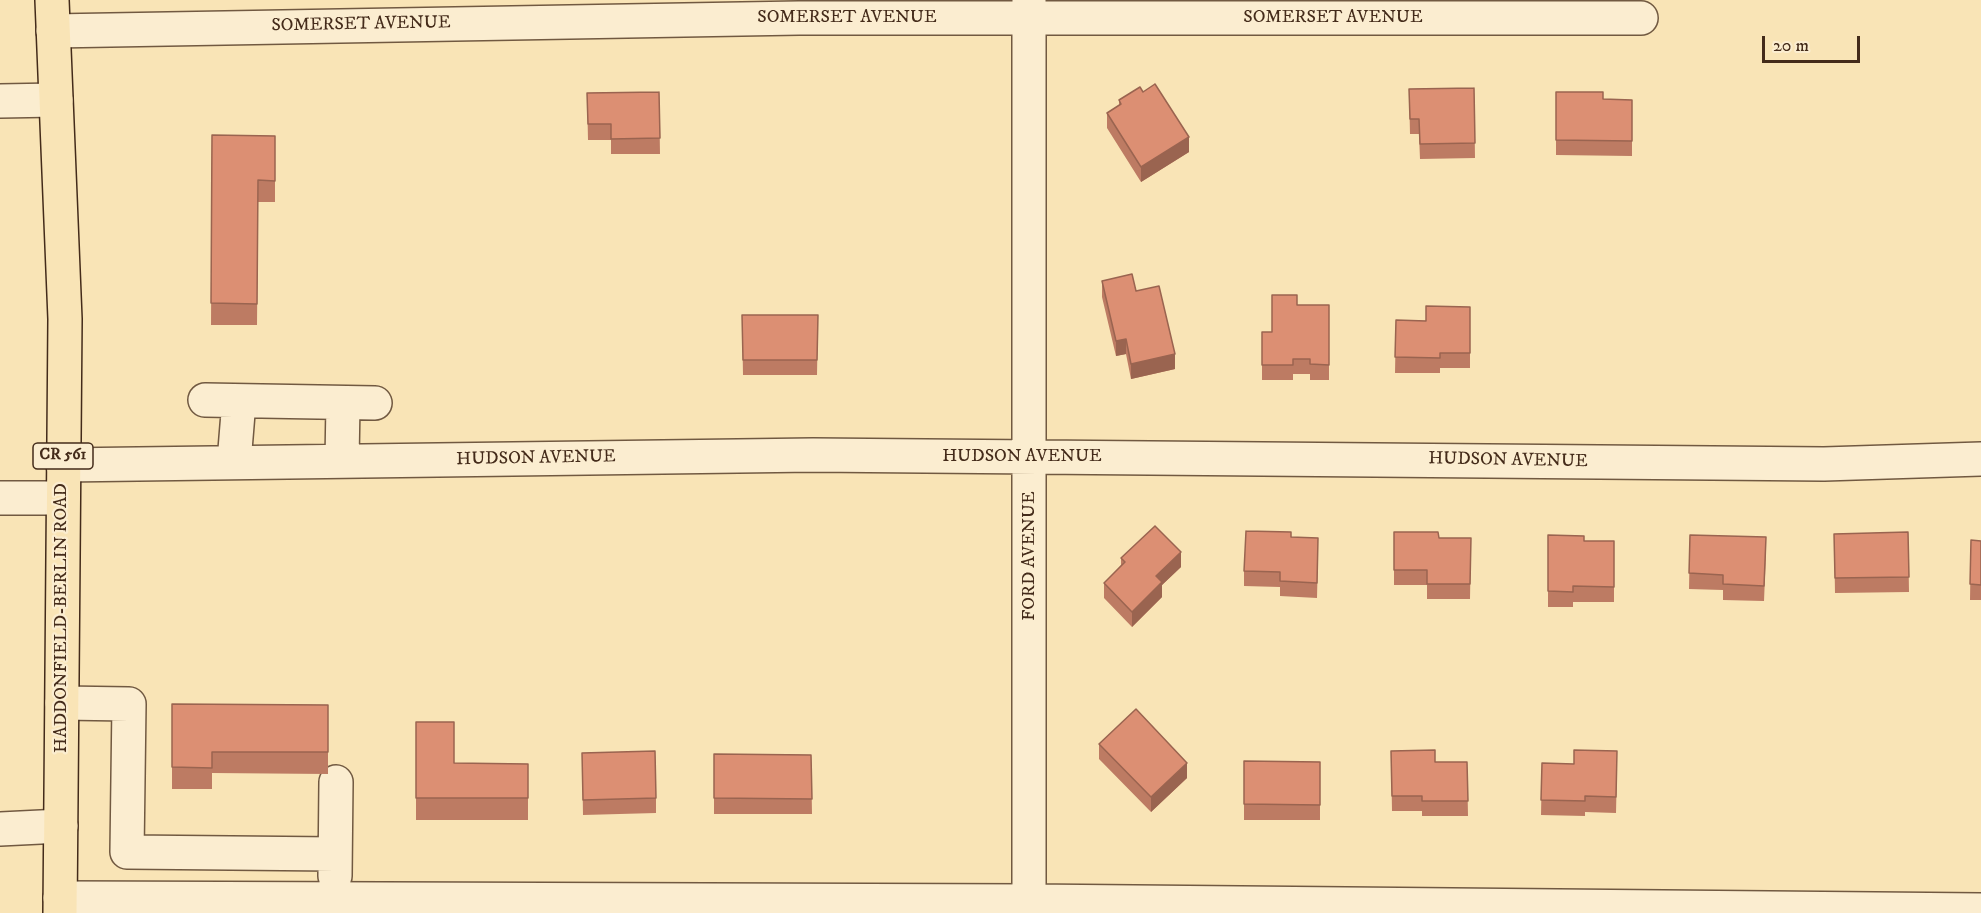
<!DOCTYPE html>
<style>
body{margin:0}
#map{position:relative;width:1981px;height:913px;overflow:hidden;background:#f9e4b6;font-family:"IM FELL DW Pica",serif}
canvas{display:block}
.scale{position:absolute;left:1762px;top:36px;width:98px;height:27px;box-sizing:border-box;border:3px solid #442b1a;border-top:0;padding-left:8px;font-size:18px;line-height:21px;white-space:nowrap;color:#442b1a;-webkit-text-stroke:4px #fbedd0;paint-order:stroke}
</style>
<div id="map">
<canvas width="1981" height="913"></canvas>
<div class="scale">20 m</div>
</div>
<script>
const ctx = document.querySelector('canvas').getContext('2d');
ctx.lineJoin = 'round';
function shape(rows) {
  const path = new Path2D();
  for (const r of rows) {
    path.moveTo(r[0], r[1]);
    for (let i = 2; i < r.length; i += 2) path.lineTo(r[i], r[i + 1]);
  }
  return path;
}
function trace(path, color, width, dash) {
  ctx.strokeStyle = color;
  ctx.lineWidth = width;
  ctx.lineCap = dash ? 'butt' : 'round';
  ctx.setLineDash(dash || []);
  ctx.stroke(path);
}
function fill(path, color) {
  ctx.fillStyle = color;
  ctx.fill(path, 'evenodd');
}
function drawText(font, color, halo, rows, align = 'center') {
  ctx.font = font + ' "IM FELL DW Pica",serif';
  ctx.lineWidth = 4.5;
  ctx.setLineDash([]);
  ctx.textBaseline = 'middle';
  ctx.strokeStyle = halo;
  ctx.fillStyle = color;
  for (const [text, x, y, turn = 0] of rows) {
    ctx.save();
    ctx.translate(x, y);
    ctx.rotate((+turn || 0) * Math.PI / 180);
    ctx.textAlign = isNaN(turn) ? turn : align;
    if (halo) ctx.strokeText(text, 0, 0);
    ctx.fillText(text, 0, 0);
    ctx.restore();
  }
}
const minor = shape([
 [53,31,799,18,1641,18],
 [0,101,56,100],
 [205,400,375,403],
 [342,461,343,403],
 [234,462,239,401],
 [63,465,813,455,1824,464,1981,459],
 [0,498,63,498],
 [62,703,129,704,127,852,335,854],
 [0,829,61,826],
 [335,876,336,782],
 [60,898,1029,901,1981,910],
 [1029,913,1029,0]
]);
const major = shape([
 [52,0,65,319,60,913]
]);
trace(minor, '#715941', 36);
trace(major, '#442b1a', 36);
trace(minor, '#fbedd0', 33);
trace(major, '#f9e4b6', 33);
fill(shape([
 [1474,88,1475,158,1420,159,1419,134,1410,134,1409,89],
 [659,92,660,154,611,154,611,140,588,140,587,93],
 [1143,92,1189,152,1141,182,1107,128,1107,113,1119,106,1119,100],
 [1556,92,1603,99,1632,100,1632,156,1556,155],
 [212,135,275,136,275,202,258,202,257,325,211,325],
 [1102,281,1136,291,1175,369,1131,379,1126,354,1116,356,1102,297],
 [1297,305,1329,305,1329,380,1310,380,1310,374,1293,374,1293,380,1262,380,1262,332,1272,332],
 [1470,307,1470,368,1440,368,1440,373,1395,373,1396,320,1426,321],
 [742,315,818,315,817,375,743,375],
 [1394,532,1439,538,1471,538,1470,599,1427,599,1427,585,1394,585],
 [1908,532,1909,592,1835,593,1834,534],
 [1548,535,1584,541,1614,541,1614,602,1573,602,1573,607,1548,607],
 [1690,535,1766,552,1764,601,1723,600,1723,590,1689,589],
 [1291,537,1318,553,1317,598,1280,596,1280,587,1244,586,1244,571],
 [1971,540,1981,541,1981,600,1970,600],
 [1121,558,1181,567,1162,585,1162,597,1132,627,1104,598,1104,583,1121,565],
 [172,704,328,705,328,774,212,773,212,789,172,789],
 [416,722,454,763,528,764,528,820,416,820],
 [1099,744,1187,778,1151,812,1099,759],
 [1391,751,1435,762,1467,762,1468,816,1422,816,1422,811,1392,811],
 [582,753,656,798,656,813,583,815],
 [714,754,811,755,812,814,714,814],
 [1244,761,1320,762,1320,820,1244,820],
 [1542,763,1617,767,1616,813,1585,812,1585,816,1541,815]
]), '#bd7b63');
fill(shape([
 [1189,137,1189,152,1141,182,1141,167],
 [1126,339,1126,354,1116,356,1116,341],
 [1175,354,1175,369,1131,379,1131,364],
 [1181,552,1181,567,1162,585,1162,597,1132,627,1132,612,1156,576],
 [1187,763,1187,778,1151,812,1151,797]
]), '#9a6450');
const building = shape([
 [1155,84,1189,137,1141,167,1107,113,1121,104,1119,100,1140,87,1143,92,1155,84],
 [1474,88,1475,143,1420,144,1419,119,1410,119,1409,89,1474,88],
 [659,92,660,138,611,139,611,124,588,124,587,93,659,92],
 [1556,92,1603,92,1603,99,1632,100,1632,141,1556,140,1556,92],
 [212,135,275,136,275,181,258,180,257,304,211,303,212,135],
 [1132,274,1136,291,1159,286,1175,354,1131,364,1126,339,1116,341,1102,281,1132,274],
 [1272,295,1297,295,1297,305,1329,305,1329,365,1310,364,1310,359,1293,359,1293,365,1262,365,1262,332,1272,332,1272,295],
 [1426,306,1470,307,1470,353,1440,353,1440,358,1395,357,1396,320,1426,321,1426,306],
 [742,315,818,315,817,360,743,360,742,315],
 [1155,526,1181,552,1156,576,1162,582,1132,612,1104,583,1125,562,1121,558,1155,526],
 [1246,531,1291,532,1291,537,1318,538,1317,583,1280,581,1280,572,1244,571,1246,531],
 [1394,532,1438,532,1439,538,1471,538,1470,584,1427,584,1427,570,1394,570,1394,532],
 [1908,532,1909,577,1835,578,1834,534,1908,532],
 [1548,535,1584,536,1584,541,1614,541,1614,587,1573,586,1573,592,1548,591,1548,535],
 [1690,535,1766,537,1764,586,1723,584,1723,575,1689,573,1690,535],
 [1971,540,1981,541,1981,585,1970,584,1971,540],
 [172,704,328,705,328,752,212,752,212,768,172,767,172,704],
 [1136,709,1187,763,1151,797,1099,744,1136,709],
 [416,722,454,722,454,763,528,764,528,798,416,798,416,722],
 [1435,750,1435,762,1467,762,1468,801,1422,801,1422,796,1392,796,1391,751,1435,750],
 [1574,750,1617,751,1616,797,1585,796,1585,801,1541,800,1542,763,1574,764,1574,750],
 [655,751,656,798,583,800,582,753,655,751],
 [714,754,811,755,812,799,714,798,714,754],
 [1244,761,1320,762,1320,805,1244,804,1244,761]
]);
fill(building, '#dc8f73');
trace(building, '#9a6450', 1.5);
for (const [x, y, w] of [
 [63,456,60]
]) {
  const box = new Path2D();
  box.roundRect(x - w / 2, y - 13, w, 26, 4.5);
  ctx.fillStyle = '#fbedd0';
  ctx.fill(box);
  trace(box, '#442b1a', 1.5);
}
drawText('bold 16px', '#442b1a', null, [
 ["CR 561",63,456]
]);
drawText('18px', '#442b1a', '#fbedd0', [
 ["SOMERSET AVENUE",847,18],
 ["SOMERSET AVENUE",1333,18],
 ["SOMERSET AVENUE",361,25,-1],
 ["HUDSON AVENUE",1022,457],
 ["HUDSON AVENUE",536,459,-1],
 ["HUDSON AVENUE",1508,461,1],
 ["FORD AVENUE",1030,556,-90],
 ["HADDONFIELD-BERLIN ROAD",62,618,-90]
]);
</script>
